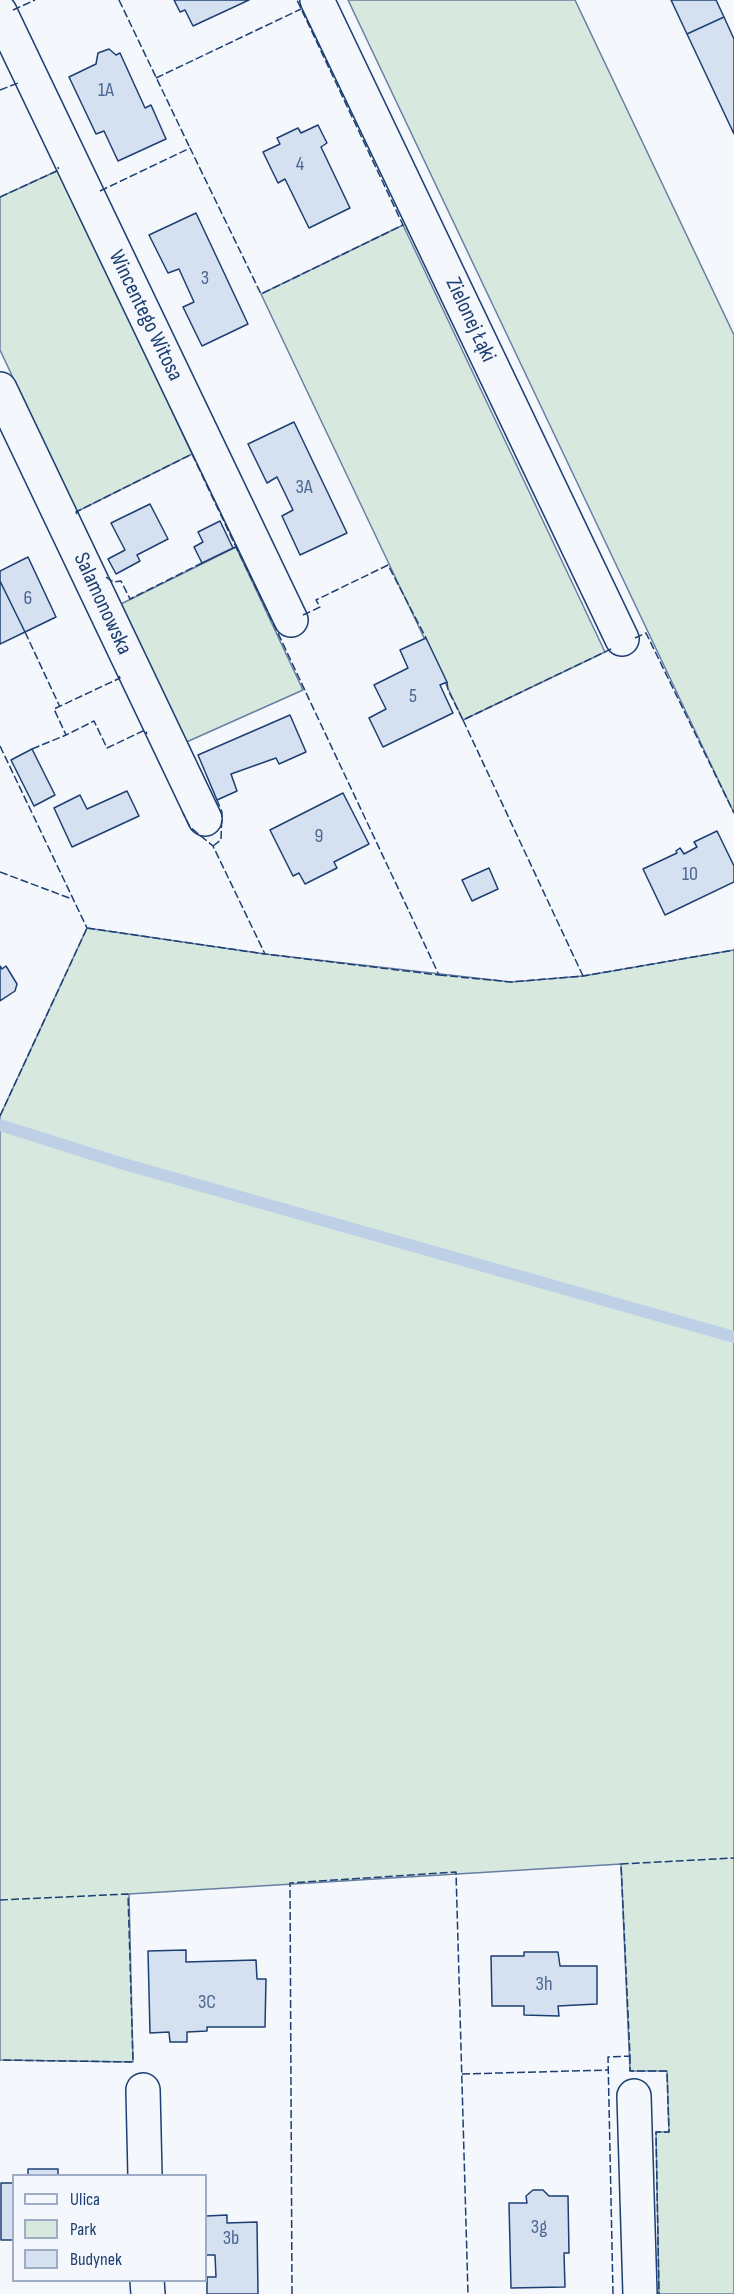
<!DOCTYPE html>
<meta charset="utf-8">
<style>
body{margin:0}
#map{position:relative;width:734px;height:2294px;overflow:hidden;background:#f4f7fb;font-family:"Sofia Sans Condensed",sans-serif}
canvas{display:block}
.legend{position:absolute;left:12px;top:2174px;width:195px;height:108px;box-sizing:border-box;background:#f4f7fb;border:2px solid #9eadc5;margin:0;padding:8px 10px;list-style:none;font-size:18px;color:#1d3f73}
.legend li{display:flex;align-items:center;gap:12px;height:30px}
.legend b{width:30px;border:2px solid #9eadc5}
</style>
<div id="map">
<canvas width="734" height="2294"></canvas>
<ul class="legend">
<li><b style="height:8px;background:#f4f7fb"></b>Ulica</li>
<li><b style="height:16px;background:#d7e8df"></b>Park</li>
<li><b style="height:16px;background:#d5e0f0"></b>Budynek</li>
</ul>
</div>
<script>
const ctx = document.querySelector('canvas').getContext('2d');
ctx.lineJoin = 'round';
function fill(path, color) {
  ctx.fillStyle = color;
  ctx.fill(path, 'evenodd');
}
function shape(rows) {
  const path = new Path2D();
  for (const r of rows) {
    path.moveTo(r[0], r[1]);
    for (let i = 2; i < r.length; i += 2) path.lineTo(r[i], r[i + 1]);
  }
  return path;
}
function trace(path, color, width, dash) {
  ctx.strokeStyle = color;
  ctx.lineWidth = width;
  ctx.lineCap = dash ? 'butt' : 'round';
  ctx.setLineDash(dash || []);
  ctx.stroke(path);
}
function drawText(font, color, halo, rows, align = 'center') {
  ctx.font = font + ' "Sofia Sans Condensed",sans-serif';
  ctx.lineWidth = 4.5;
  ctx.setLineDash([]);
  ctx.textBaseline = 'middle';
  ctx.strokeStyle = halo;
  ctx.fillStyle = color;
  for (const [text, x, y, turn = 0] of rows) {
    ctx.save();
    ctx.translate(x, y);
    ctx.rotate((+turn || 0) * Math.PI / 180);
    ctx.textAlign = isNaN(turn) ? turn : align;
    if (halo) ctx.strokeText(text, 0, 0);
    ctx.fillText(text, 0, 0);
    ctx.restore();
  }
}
const green = shape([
 [348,0,575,0,734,335,734,813,348,0],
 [59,170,192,454,76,512,0,350,0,197,59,170],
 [403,225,605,652,463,720,261,294,403,225],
 [236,547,303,690,182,744,119,605,236,547],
 [87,928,265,954,511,982,583,976,734,950,734,2294,659,2294,656,2132,669,2132,667,2071,630,2071,621,1864,129,1894,133,2062,0,2060,0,1116,87,928]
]);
fill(green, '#d7e8df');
trace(green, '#687fa3', 1.5);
trace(shape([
 [0,1125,117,1162,734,1337]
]), '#bed0e5', 12);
const building = shape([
 [174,0,249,0,193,26,185,10,180,12,174,0],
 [671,0,716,0,724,17,687,34,671,0],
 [724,17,734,39,734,134,687,34,724,17],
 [109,49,116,55,120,53,145,108,151,105,166,139,118,161,104,131,96,134,69,77,96,64,98,53,109,49],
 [318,125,327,143,321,147,350,208,309,228,285,179,278,183,263,152,280,144,277,138,298,128,301,133,318,125],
 [196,213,248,324,202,346,183,307,194,302,179,269,168,273,149,235,196,213],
 [294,422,347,533,300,555,282,516,293,510,277,477,267,483,248,444,294,422],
 [150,504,168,539,137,555,140,561,116,574,108,559,125,550,111,523,150,504],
 [220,521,233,548,202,563,194,547,203,542,198,532,220,521],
 [28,557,56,617,25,632,0,581,0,571,28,557],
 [0,581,25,632,0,644,0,581],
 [426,638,447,682,440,685,453,713,383,747,369,718,386,709,374,685,408,668,400,650,426,638],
 [290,715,306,752,279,764,276,758,231,774,237,791,217,800,198,755,290,715],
 [32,749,55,795,34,806,11,760,32,749],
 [127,791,139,816,72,847,54,808,80,795,87,809,127,791],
 [343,793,369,844,334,862,337,868,305,884,299,873,293,876,270,830,343,793],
 [717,831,734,866,734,882,665,915,643,869,677,853,676,851,680,848,684,854,697,847,694,842,717,831],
 [489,868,498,889,472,901,462,880,489,868],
 [0,966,2,969,6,966,17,984,15,991,0,1001,0,966],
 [186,1950,186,1962,256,1960,257,1979,266,1979,265,2027,207,2027,207,2031,187,2032,187,2042,170,2042,169,2032,150,2033,148,1951,186,1950],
 [524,1952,558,1952,560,1966,597,1966,597,2004,558,2006,559,2016,524,2015,524,2006,492,2006,491,1956,524,1956,524,1952],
 [28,2169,58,2169,58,2176,28,2176,28,2169],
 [1,2183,14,2183,14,2240,1,2240,1,2183],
 [533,2190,543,2190,549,2196,568,2196,569,2253,564,2253,565,2287,511,2288,509,2203,527,2203,526,2196,533,2190],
 [227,2215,227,2223,257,2222,258,2294,207,2294,207,2277,216,2277,215,2255,206,2255,206,2216,227,2215]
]);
fill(building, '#d5e0f0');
trace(building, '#1d3f73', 1.5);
const minor = shape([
 [317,0,622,639],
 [0,12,291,620],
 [0,389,205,819],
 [143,2090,145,2176],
 [634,2096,640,2294],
 [147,2280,148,2294]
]);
trace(minor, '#1d3f73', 36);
trace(minor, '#f4f7fb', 33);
trace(shape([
 [119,0,190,148],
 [13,10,35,0],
 [156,78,301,9],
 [0,90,18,83],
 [100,191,190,148,261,294,403,225,297,0],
 [0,197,59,170,58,167],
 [77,514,76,512,192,454,236,547],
 [233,548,236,547,276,629,439,975,265,954],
 [106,577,113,582,121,581,130,599,202,563],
 [303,615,320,607,316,600,388,565,426,638],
 [25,632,60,707],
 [635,638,646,633,734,813],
 [119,676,120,678,54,709,66,735,94,721,107,748,145,730,147,734],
 [447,682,448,690,463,720,613,648],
 [463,720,583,976],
 [0,746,87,928],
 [32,749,66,735],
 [213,846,221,840,222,812,217,800],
 [0,872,72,899],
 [87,928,265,954,213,846,190,827,183,813],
 [439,975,511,982,583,976,734,950],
 [0,1116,87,928],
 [0,1900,128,1894,133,2062,0,2060],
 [630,2056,630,2071,667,2071,669,2132,656,2132,659,2294],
 [462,2074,609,2070],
 [292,2294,290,1883,456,1872,468,2294],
 [613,2294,608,2057,630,2056,621,1864,734,1858]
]), '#1d3f73', 1.5, [8, 3]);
drawText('20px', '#4b6792', null, [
 ["1A",106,91],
 ["4",300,165],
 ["3",205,279],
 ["3A",304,488],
 ["6",28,599],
 ["5",413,697],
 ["9",319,837],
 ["10",690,875],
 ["3h",544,1985],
 ["3C",207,2003],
 ["3g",539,2228],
 ["3b",231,2239]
]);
drawText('22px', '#1d3f73', '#f4f7fb', [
 ["Wincentego Witosa",145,316,64],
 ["Zielonej Łąki",470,320,65],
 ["Salamonowska",102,604,65]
]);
</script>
